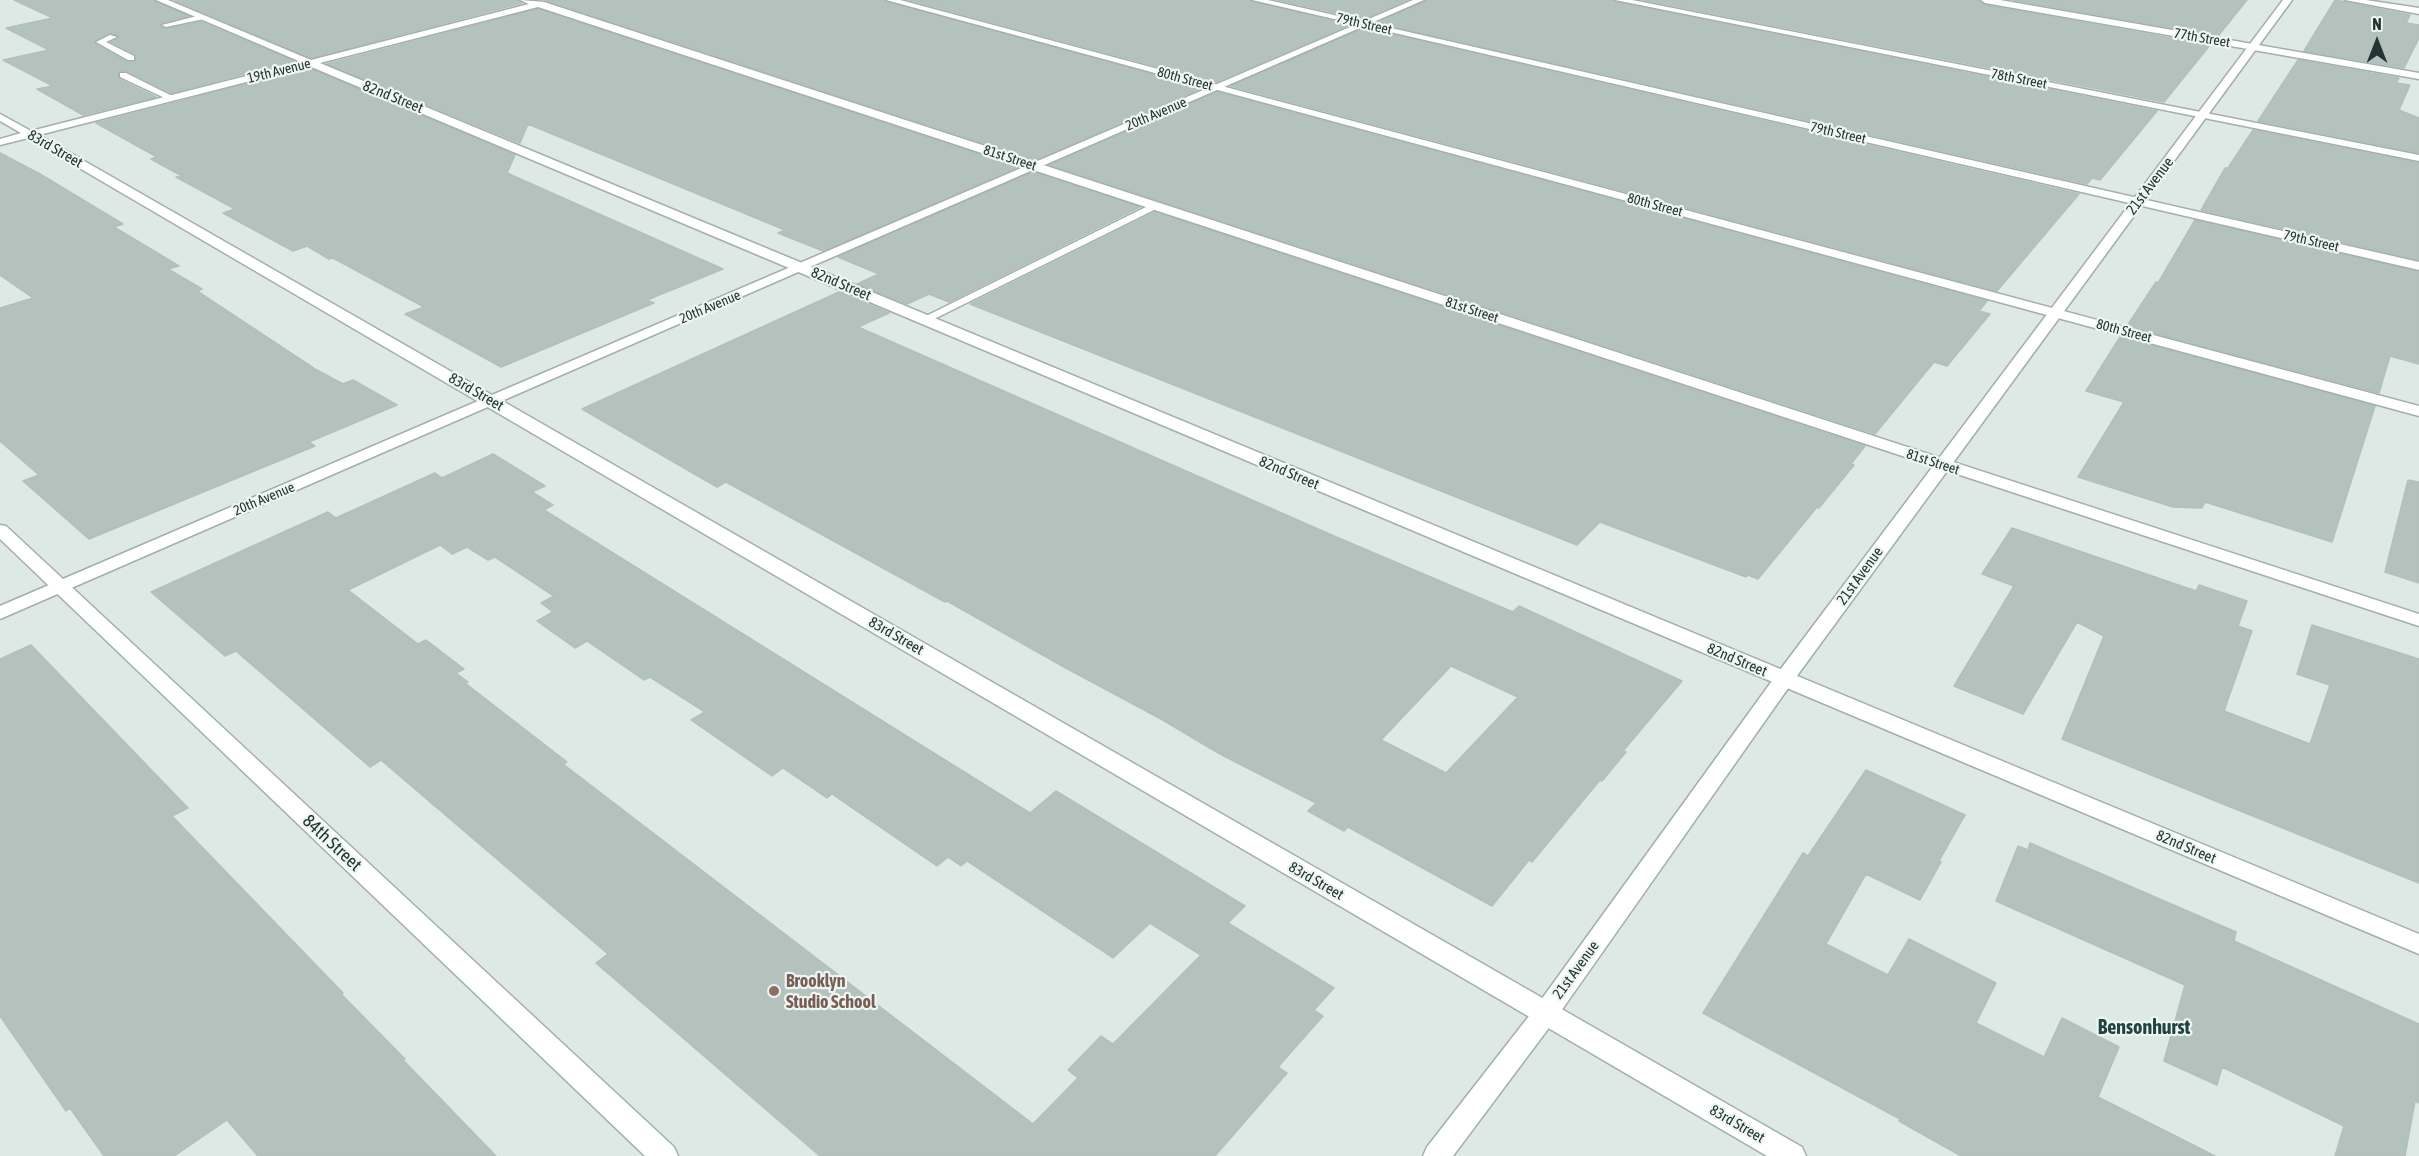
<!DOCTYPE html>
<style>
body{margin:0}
#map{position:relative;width:2419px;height:1156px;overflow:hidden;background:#dee8e5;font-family:"Asap Condensed",sans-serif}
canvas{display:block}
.north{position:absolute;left:2347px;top:12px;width:60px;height:60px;-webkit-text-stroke:4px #eef5f3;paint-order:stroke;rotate:0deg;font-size:16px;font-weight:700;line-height:24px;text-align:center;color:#223633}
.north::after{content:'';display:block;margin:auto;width:21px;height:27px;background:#223633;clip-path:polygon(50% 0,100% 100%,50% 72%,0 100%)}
</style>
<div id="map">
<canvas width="2419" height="1156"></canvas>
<div class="north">N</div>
</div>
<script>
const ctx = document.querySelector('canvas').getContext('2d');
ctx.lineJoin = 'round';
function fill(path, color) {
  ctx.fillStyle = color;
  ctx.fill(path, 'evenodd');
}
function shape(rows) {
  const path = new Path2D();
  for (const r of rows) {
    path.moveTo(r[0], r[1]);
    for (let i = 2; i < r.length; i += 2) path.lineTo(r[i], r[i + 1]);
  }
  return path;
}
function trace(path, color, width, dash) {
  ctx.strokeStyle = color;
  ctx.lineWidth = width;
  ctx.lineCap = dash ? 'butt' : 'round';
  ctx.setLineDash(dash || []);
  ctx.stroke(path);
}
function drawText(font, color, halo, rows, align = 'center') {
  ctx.font = font + ' "Asap Condensed",sans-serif';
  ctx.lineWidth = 4.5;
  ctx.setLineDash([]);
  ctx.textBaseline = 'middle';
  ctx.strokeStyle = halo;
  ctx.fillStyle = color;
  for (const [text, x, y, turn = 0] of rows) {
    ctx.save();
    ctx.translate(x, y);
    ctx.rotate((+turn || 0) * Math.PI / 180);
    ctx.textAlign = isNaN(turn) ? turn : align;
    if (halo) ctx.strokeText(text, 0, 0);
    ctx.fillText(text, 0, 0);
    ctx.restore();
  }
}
const building = shape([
 [14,0,154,0,188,16,161,23,160,26,165,29,201,22,294,61,171,93,127,71,120,71,118,73,119,79,156,97,83,115,37,89,53,86,3,60,49,50,6,28,53,18,14,0],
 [109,33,119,36,111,42,135,54,136,62,127,62,94,43,109,33],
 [174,0,518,0,522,3,311,58,174,0],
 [545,0,884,0,1202,88,1035,160,545,0],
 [909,0,1250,0,1349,25,1216,82,909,0],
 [1278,0,1407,0,1363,19,1278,0],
 [1426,0,1613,0,1615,2,2157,111,2100,180,2092,178,2087,184,1378,23,1426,0],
 [1644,0,1979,0,1985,5,2210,45,2164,102,1644,0],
 [2013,0,2247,0,2218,36,2013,0],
 [2335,0,2410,15,2406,23,2419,25,2419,38,2404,68,2304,51,2335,0],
 [538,9,1018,167,823,251,778,233,785,230,528,124,520,143,327,64,538,9],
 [1364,28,2079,194,1997,291,1231,86,1364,28],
 [2298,60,2399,78,2396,83,2410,85,2399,110,2419,118,2419,153,2258,121,2298,60],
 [309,68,515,155,507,173,723,269,647,300,654,303,501,367,405,314,424,307,333,258,329,259,307,246,293,251,223,213,235,209,176,177,182,176,151,159,157,157,96,123,309,68],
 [1217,92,1987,301,1979,311,1990,314,1947,366,1934,362,1875,434,1050,165,1217,92],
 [2253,130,2419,163,2419,260,2201,210,2225,168,2228,168,2253,130],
 [0,153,40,174,123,224,114,227,179,266,168,269,202,289,197,291,315,369,343,384,353,380,397,405,309,442,315,446,89,539,23,481,39,475,0,441,0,308,33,298,0,275,0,153],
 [1033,172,1140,207,949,302,929,294,907,304,857,284,879,274,838,257,1033,172],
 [1155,212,1865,446,1851,464,1854,465,1819,508,1817,507,1758,579,1748,575,1746,577,1600,522,1577,545,970,304,1155,212],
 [2195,220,2419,272,2419,364,2390,356,2379,393,2127,326,2156,282,2158,283,2195,220],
 [839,292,889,313,858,327,1334,536,1513,612,1519,606,1682,681,1623,751,1626,752,1602,781,1600,780,1532,862,1529,860,1492,906,1348,827,1344,831,1308,811,1316,803,1220,754,1161,719,1064,667,947,601,945,602,726,482,717,487,582,409,839,292],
 [1451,666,1518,697,1446,773,1381,740,1451,666],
 [2120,337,2375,406,2332,542,2205,502,2202,508,2173,507,2078,477,2124,402,2086,391,2120,337],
 [493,454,545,486,532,492,553,505,544,510,1030,813,1056,791,1245,906,1228,923,1334,988,1314,1010,1323,1016,1278,1067,1287,1073,1215,1156,820,1156,596,963,608,954,381,760,370,767,236,651,225,656,151,592,328,512,336,518,435,473,442,478,493,454],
 [440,545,452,554,467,547,488,560,495,557,554,596,541,603,553,612,537,621,575,648,587,641,644,680,650,677,705,712,691,720,772,776,783,768,827,798,832,794,937,866,948,857,961,866,967,861,1113,958,1150,923,1201,955,1113,1044,1101,1036,1068,1070,1078,1078,1033,1124,563,764,567,762,465,683,468,682,456,673,464,669,426,640,418,644,348,590,440,545],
 [2408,480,2419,482,2419,583,2385,572,2408,480],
 [2012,528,2196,591,2199,585,2247,601,2238,626,2252,631,2224,711,2310,744,2330,685,2297,674,2312,625,2419,659,2419,883,2062,739,2104,636,2077,622,2023,714,1954,686,2014,586,1982,574,2012,528],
 [31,645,188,808,172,816,343,993,341,994,405,1059,403,1060,496,1156,258,1156,227,1120,174,1156,104,1156,70,1108,66,1111,0,1016,0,659,31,645],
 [1866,770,1965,815,1939,861,1941,862,1920,900,1866,874,1826,944,1888,975,1909,939,1996,983,1976,1023,2044,1057,2062,1018,2119,1047,2098,1097,2215,1156,1961,1156,1899,1121,1900,1119,1703,1013,1803,853,1808,856,1866,770],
 [2030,843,2236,932,2234,941,2419,1024,2419,1103,2415,1101,2405,1156,2335,1156,2344,1126,2222,1067,2217,1085,2164,1061,2185,985,1996,901,2018,846,2028,850,2030,843]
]);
fill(building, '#b4c2be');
trace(building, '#b2c0bc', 1.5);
const service = shape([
 [201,15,204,15,204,19,166,27,162,25,201,15],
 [110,35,117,37,106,42,134,56,134,60,128,60,96,42,110,35],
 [120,73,126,73,176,98,169,100,120,77,120,73],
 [1154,203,1159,206,1158,208,928,322,924,323,918,320,1154,203]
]);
const minor = shape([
 [156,0,168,0,311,60,529,4,520,0,544,2,2419,614,2419,626,538,7,320,63,2419,934,2419,954,309,66,39,135,1802,1147,1806,1156,1767,1156,28,138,0,145,0,139,21,133,0,121,0,114,31,131,301,62,156,0],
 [886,0,900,0,2419,406,2419,416,886,0],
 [1252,0,1268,0,2419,262,2419,270,1252,0],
 [1615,0,1632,0,2419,155,2419,161,1615,0],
 [1981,0,2000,0,2419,73,2419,79,1985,3,1981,0],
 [2345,0,2366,0,2419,8,2419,14,2345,0],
 [0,525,6,526,674,1147,678,1156,645,1156,0,539,0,525]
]);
const tertiary = shape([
 [1413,0,1424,0,0,619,0,606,1413,0],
 [2283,0,2292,0,1791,684,1554,1021,1453,1156,1423,1156,1427,1147,1536,1007,1777,674,2283,0]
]);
trace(service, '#a2afac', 3);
trace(minor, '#a2afac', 3);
trace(tertiary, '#a2afac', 3);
fill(service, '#fff');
fill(minor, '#fff');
fill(tertiary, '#fff');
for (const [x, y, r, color] of [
 [774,991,6,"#8d6e63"]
]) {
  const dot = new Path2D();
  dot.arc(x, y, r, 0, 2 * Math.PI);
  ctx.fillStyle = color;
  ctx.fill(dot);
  trace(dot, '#eef5f3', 2);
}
drawText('14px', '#223633', '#eef5f3', [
 ["79th Street",1364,24,13],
 ["77th Street",2202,38,10],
 ["19th Avenue",279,71,-14],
 ["80th Street",1185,79,15],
 ["78th Street",2019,79,11],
 ["20th Avenue",1156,114,-23],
 ["79th Street",1838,133,13],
 ["81st Street",1010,158,18],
 ["80th Street",1655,205,15],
 ["79th Street",2311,241,13],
 ["20th Avenue",710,307,-23],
 ["81st Street",1472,310,18],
 ["80th Street",2124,331,15],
 ["81st Street",1933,462,18],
 ["20th Avenue",264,499,-23]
]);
drawText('15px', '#223633', '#eef5f3', [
 ["82nd Street",393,97,22],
 ["83rd Street",55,149,30],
 ["21st Avenue",2150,186,-53],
 ["82nd Street",841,284,23],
 ["83rd Street",476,392,30],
 ["82nd Street",1289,473,23],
 ["21st Avenue",1860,576,-54],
 ["83rd Street",896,636,30],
 ["82nd Street",1737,660,23],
 ["82nd Street",2186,847,23],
 ["83rd Street",1316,881,30],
 ["21st Avenue",1576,970,-54],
 ["83rd Street",1737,1124,30]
]);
drawText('18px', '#223633', '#eef5f3', [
 ["84th Street",332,843,43]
]);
drawText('bold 18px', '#785e54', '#eef5f3', [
 ["Brooklyn",786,981],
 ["Studio School",786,1002]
], 'left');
drawText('bold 20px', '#204541', '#eef5f3', [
 ["Bensonhurst",2144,1028]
]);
</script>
